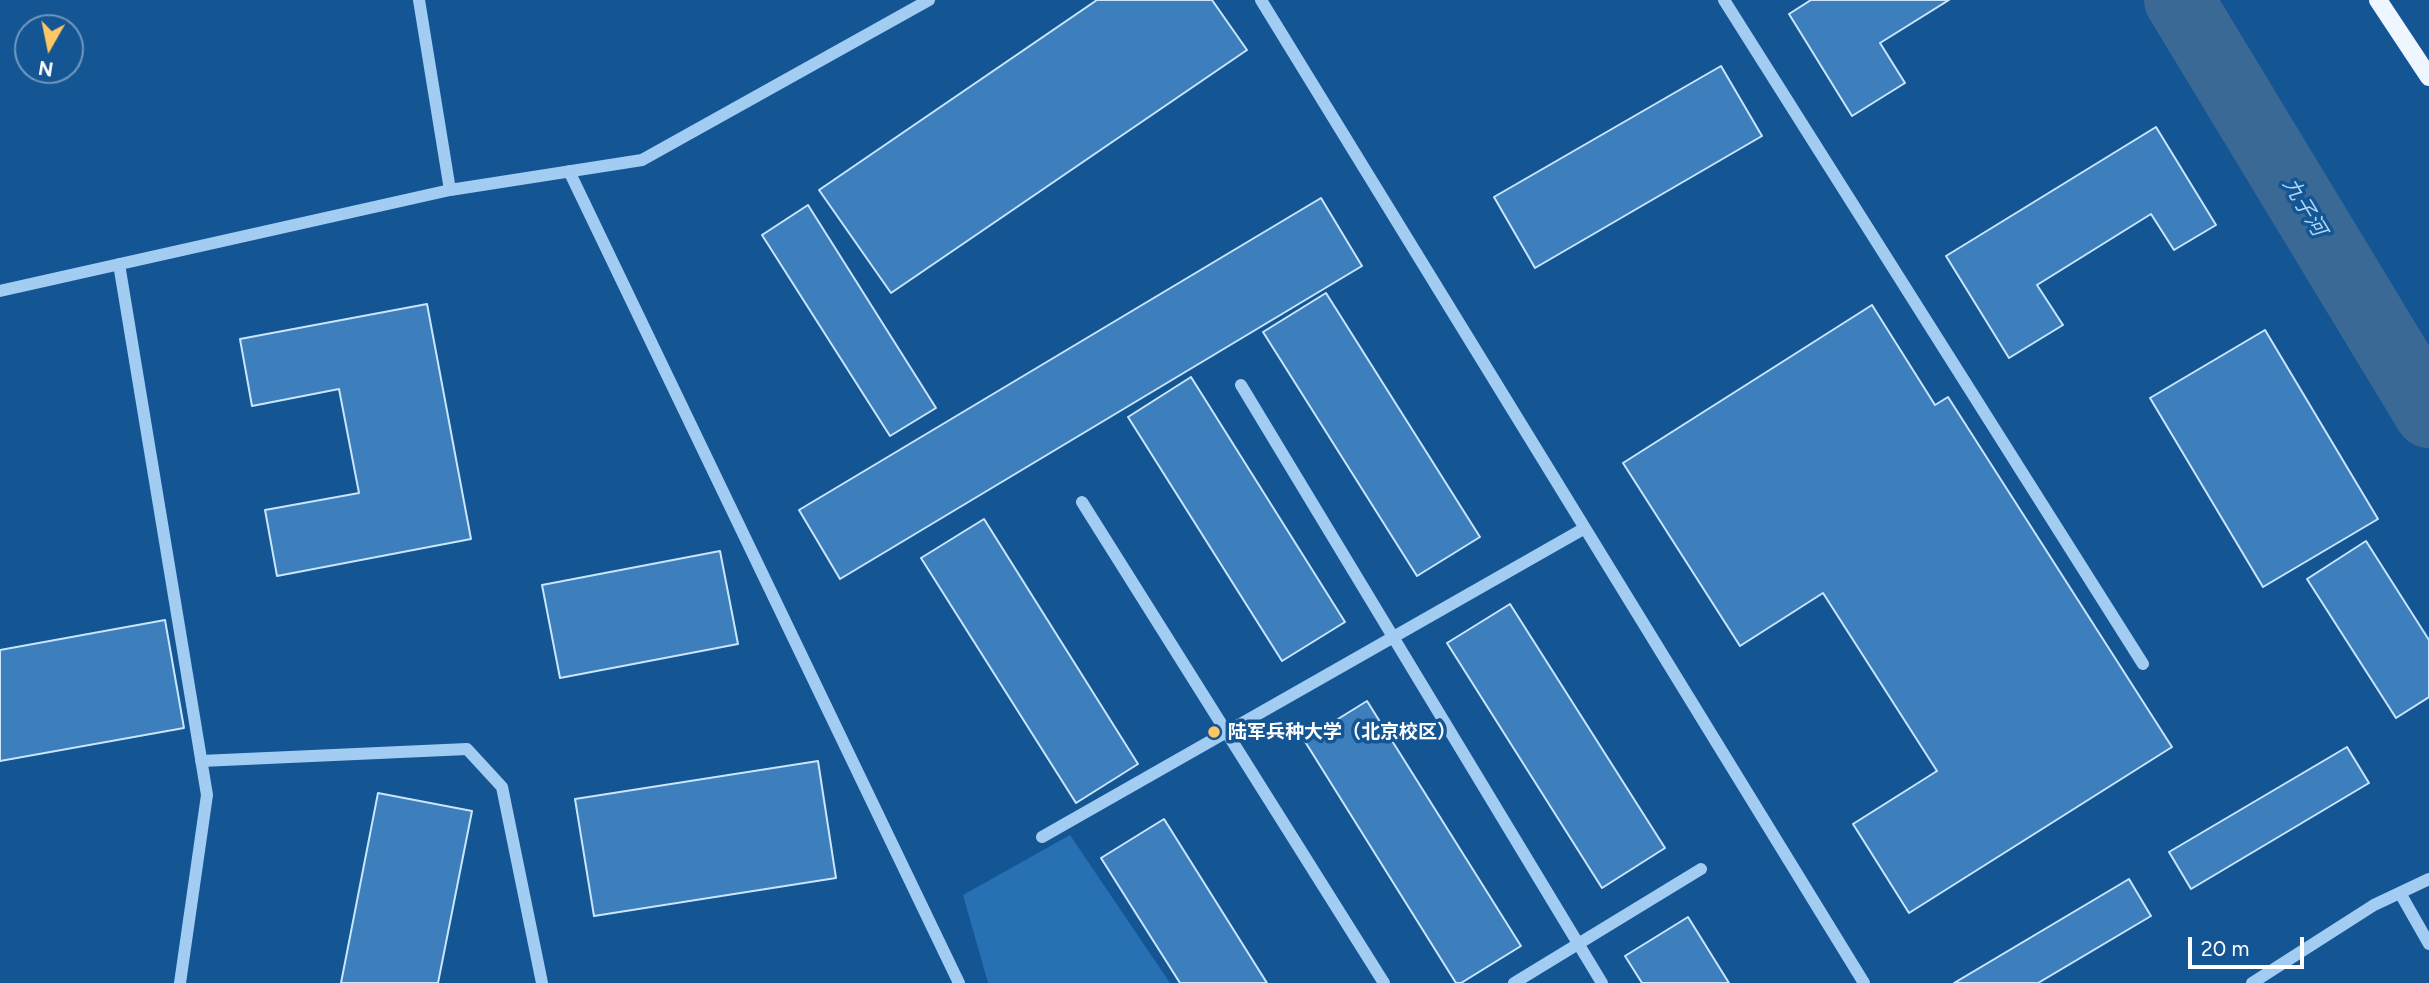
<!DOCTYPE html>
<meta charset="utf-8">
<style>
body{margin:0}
#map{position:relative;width:2429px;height:983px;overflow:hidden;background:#145594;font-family:Figtree,sans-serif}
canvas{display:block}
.north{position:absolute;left:14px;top:14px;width:70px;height:70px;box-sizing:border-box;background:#145594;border:2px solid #7299bf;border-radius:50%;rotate:189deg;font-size:19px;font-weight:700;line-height:28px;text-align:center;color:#fff}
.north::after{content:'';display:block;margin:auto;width:24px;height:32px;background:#ffc764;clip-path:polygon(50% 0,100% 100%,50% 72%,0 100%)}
.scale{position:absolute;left:2188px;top:937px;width:116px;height:32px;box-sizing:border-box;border:4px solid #fff;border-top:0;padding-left:9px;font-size:21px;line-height:24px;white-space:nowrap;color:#fff;-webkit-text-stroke:5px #145594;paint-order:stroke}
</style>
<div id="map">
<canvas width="2429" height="983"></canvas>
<div class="north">N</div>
<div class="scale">20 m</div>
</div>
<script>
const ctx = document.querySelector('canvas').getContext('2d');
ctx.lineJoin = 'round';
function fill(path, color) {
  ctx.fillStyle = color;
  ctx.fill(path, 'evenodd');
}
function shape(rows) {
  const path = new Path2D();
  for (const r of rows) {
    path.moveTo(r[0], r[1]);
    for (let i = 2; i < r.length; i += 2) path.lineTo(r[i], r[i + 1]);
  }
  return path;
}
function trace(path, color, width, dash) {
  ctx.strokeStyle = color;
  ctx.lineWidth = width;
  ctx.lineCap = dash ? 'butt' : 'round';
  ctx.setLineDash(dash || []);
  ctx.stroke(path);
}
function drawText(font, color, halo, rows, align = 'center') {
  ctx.font = font + ' Figtree,"Noto Sans SC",sans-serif';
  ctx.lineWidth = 7;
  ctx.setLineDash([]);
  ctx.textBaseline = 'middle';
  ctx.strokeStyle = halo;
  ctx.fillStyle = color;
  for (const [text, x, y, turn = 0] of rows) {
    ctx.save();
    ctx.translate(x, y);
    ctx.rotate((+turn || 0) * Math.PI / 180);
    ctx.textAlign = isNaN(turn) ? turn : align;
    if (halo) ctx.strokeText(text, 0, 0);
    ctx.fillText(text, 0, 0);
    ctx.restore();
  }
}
fill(shape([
 [1070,835,1170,983,988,983,963,895]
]), '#2670b3');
trace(shape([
 [2179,0,2429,413]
]), '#3a6996', 70);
const building = shape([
 [1097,0,1212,0,1247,50,891,293,819,190,1097,0],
 [1811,0,1949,0,1880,43,1905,83,1852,116,1789,14,1811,0],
 [1721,66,1762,136,1535,268,1494,197,1721,66],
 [2156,127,2216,225,2174,250,2151,214,2037,285,2063,325,2009,358,1946,256,2156,127],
 [1321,198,1362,266,840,579,799,510,1321,198],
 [808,205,936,408,890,436,762,235,808,205],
 [1326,293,1480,537,1417,576,1263,332,1326,293],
 [427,304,471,539,277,576,265,510,359,493,339,389,252,406,240,339,427,304],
 [1872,305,1935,405,1948,397,2172,747,1909,913,1853,824,1937,771,1823,593,1740,646,1623,463,1872,305],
 [2265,330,2378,519,2263,587,2150,398,2265,330],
 [1191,377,1345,622,1282,661,1128,417,1191,377],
 [984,519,1138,764,1076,803,921,558,984,519],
 [2366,541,2429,640,2429,697,2396,718,2307,579,2366,541],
 [720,551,738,644,560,678,542,585,720,551],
 [1510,604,1665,848,1602,888,1447,643,1510,604],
 [165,620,184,728,0,761,0,650,165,620],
 [1367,701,1521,946,1461,983,1456,983,1304,740,1367,701],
 [2347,747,2369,783,2191,889,2169,852,2347,747],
 [818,761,836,878,594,916,575,799,818,761],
 [378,793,472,811,438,983,341,983,378,793],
 [1164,819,1267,983,1180,983,1101,858,1164,819],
 [2129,879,2151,916,2038,983,1954,983,2129,879],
 [1688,917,1729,983,1642,983,1625,956,1688,917]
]);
fill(building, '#3d7fbc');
trace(building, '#cae5fc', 2);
trace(shape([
 [419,0,450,190],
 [1261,0,1864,983],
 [1724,0,2143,664],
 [569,171,959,983],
 [119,264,207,795,180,983],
 [0,291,450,190,642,160,929,0],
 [1241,385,1602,983],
 [1082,502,1384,983],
 [201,761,467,749,502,787,542,983],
 [1042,837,1585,528],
 [2400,893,2429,944],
 [1514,983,1701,869],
 [2252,983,2374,905,2429,879]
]), '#a3ccf2', 12);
trace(shape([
 [2378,0,2429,77]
]), '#eef6ff', 18);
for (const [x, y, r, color] of [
 [1214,732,7,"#ffc764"]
]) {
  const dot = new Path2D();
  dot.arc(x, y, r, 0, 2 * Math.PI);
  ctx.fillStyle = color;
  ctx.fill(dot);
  trace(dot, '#145594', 2.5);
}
drawText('bold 19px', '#fff', '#145594', [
 ["陆军兵种大学（北京校区）",1228,732]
], 'left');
drawText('italic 21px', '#afd6f9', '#145594', [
 ["九子河",2304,207,59]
]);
</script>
